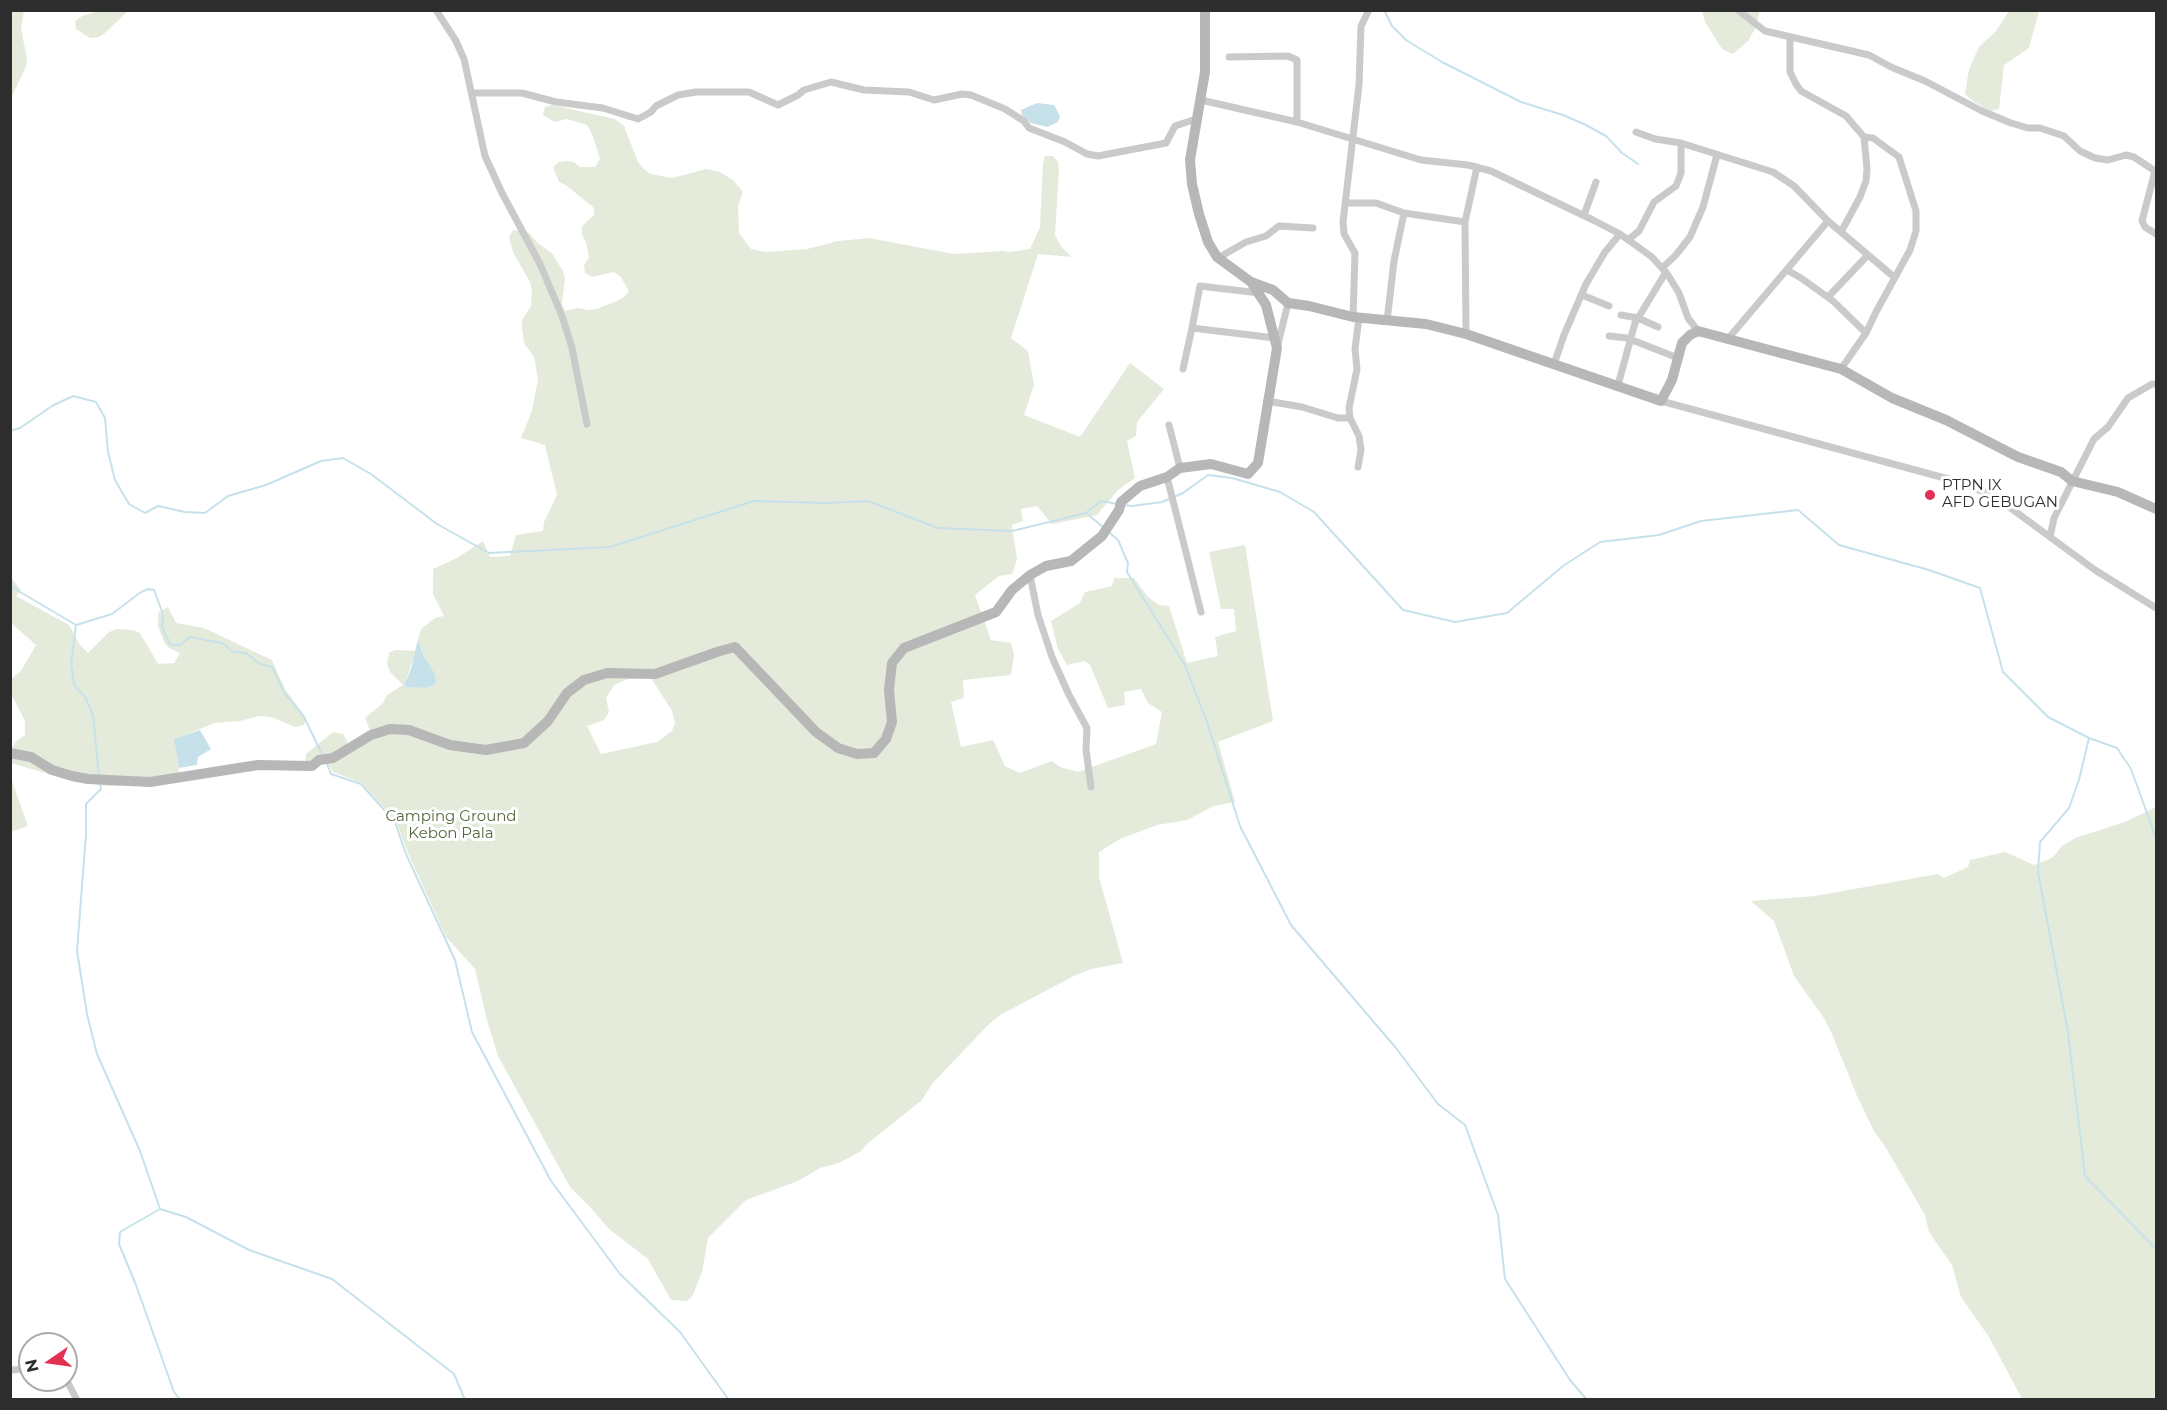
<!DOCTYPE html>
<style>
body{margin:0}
#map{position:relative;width:2167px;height:1410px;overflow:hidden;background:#fff;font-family:Montserrat,sans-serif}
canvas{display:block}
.frame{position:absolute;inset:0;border:12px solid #2d2d2d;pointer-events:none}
.north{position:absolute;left:18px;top:1332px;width:60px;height:60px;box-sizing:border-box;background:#fff;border:2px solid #ababab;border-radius:50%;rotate:257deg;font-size:16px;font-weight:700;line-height:24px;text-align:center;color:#2d2d2d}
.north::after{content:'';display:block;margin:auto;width:21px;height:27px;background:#e33153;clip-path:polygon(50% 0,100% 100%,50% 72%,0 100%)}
</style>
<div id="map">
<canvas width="2167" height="1410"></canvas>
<div class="frame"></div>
<div class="north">N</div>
</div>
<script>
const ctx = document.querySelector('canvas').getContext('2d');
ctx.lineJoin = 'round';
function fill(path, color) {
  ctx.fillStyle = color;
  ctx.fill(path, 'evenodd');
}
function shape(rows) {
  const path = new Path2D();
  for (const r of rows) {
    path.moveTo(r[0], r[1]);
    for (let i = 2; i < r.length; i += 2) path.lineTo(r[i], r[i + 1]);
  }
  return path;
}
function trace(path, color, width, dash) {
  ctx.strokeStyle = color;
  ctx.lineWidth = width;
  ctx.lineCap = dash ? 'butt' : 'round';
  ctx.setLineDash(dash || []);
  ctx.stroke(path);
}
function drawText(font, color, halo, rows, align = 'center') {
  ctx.font = font + ' Montserrat,sans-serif';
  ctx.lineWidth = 6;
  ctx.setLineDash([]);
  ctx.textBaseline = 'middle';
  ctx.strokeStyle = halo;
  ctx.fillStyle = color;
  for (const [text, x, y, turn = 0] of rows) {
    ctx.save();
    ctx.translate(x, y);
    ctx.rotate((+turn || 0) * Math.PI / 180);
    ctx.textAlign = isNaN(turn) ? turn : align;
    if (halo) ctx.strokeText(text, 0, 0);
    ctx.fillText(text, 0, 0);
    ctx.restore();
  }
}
fill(shape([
 [11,10,24,11,21,28,27,59,26,67,11,98],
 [1760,10,1756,27,1748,41,1733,54,1722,49,1705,22,1702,11],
 [98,11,98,10,128,11,106,32,99,37,90,38,76,29,75,21,82,16],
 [2009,11,2039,11,2029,48,2004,65,1999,109,1990,111,1973,101,1965,94,1969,69,1979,47,1996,31],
 [552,105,615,119,624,126,638,162,644,169,650,174,672,178,706,169,720,172,733,180,743,192,738,206,739,233,751,249,766,252,807,249,838,241,869,238,954,254,1002,251,1010,252,1030,249,1040,227,1043,163,1045,156,1053,156,1058,162,1059,170,1055,235,1062,248,1072,257,1038,254,1011,338,1028,351,1034,385,1024,415,1080,437,1130,363,1164,389,1137,422,1136,436,1127,441,1135,478,1118,490,1097,515,1052,524,1037,506,1021,509,1023,521,1012,525,1017,559,1012,574,999,576,975,595,991,640,1011,643,1014,655,1011,675,963,680,964,698,951,702,961,747,993,740,1005,766,1020,773,1052,761,1060,767,1078,772,1156,744,1162,712,1148,703,1141,689,1124,692,1125,705,1108,708,1090,665,1085,661,1067,665,1058,649,1051,621,1080,603,1085,592,1112,586,1114,578,1134,578,1148,597,1159,605,1169,606,1187,663,1218,656,1215,637,1236,631,1234,609,1221,609,1209,552,1245,545,1273,721,1218,742,1235,802,1214,806,1187,820,1157,825,1120,839,1099,852,1099,877,1123,963,1091,969,1074,976,1000,1015,987,1026,932,1084,922,1100,867,1144,861,1151,839,1163,820,1168,798,1181,746,1200,708,1238,702,1272,693,1295,687,1301,671,1300,648,1259,609,1229,588,1205,570,1187,498,1056,487,1020,475,969,446,937,408,853,396,821,362,783,333,772,327,762,305,769,306,754,333,732,343,734,352,750,373,738,365,718,383,703,387,695,403,685,390,672,387,663,389,653,395,650,416,651,404,686,426,688,434,685,418,639,421,629,435,618,444,616,433,594,433,569,457,558,483,541,490,557,510,556,516,535,543,531,544,522,557,495,545,445,521,438,532,411,538,379,534,357,524,343,522,328,522,320,531,306,532,291,530,282,513,252,509,237,513,230,529,233,539,244,552,253,563,271,565,279,562,304,565,311,578,308,588,310,596,309,617,301,624,297,629,291,621,277,614,272,592,277,585,273,584,265,589,258,586,242,582,235,582,226,594,215,594,208,567,186,559,182,553,167,559,162,567,161,574,162,580,167,595,167,600,159,593,136,587,125,567,119,555,122,543,115,545,107],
 [651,678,672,711,675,723,672,731,657,742,601,754,587,726,604,720,609,712,606,698,614,685,628,679],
 [10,576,21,590,16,596,69,625,80,645,88,653,109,632,117,629,133,630,140,633,158,664,174,663,180,653,169,648,164,642,158,626,158,613,168,607,176,623,204,628,272,660,285,689,306,718,304,725,295,727,271,717,259,716,240,721,215,723,175,739,179,768,177,783,108,786,66,779,11,763,11,750,16,741,25,735,25,721,11,694,11,679,21,671,36,645,11,623],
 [11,778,28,826,11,832,10,832],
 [2156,807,2156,1399,2022,1399,1989,1337,1961,1297,1952,1265,1929,1232,1925,1215,1886,1148,1874,1131,1857,1096,1832,1034,1824,1018,1794,976,1774,921,1751,901,1815,896,1938,874,1944,878,1968,867,1970,860,2005,852,2034,865,2052,858,2062,846,2075,838,2125,822]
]), '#e5ebdb');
fill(shape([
 [1037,103,1054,105,1060,116,1058,122,1047,127,1031,123,1022,115,1021,110],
 [418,639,424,657,435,674,436,682,434,685,426,688,406,687,404,685,411,669],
 [200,730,211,749,198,757,197,765,179,768,174,739]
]), '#c7e1eb');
trace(shape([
 [1384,10,1392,26,1406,40,1442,62,1521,102,1563,115,1586,125,1606,136,1622,153,1638,164],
 [10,431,20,428,52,406,73,396,96,402,105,418,108,452,115,480,129,504,145,513,158,506,185,512,205,513,228,496,266,485,321,461,343,458,371,474,437,524,489,553,610,547,754,501,825,503,868,501,938,528,1012,531,1086,513,1103,527],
 [1123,505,1132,506,1162,502,1183,493,1208,475,1232,478,1280,492,1314,512,1403,610,1455,622,1507,613,1563,566,1600,542,1659,535,1701,521,1798,510,1839,545,1929,570,1980,588,2003,672,2048,717,2089,738,2117,748,2131,769,2156,838],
 [1086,513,1101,501,1118,504],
 [1110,533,1118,540,1128,563,1127,572,1185,665,1207,722,1240,826,1291,925,1396,1048,1438,1104,1465,1125,1498,1215,1505,1279,1570,1380,1587,1400],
 [10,586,76,625,71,664,74,685,85,697,93,715,99,777],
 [76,625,112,614,141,592,148,589,154,590,163,614,162,628,171,645,180,645,190,637,222,643,233,652,246,653,260,664,272,667,285,694,303,715,323,756],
 [2089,738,2079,780,2069,808,2040,842,2038,872,2068,1032,2085,1176,2156,1249],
 [327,764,331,774,361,784,395,822,406,854,455,960,472,1032,551,1181,620,1274,680,1332,729,1400],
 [100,782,101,789,86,804,86,834,77,951,87,1014,97,1054,140,1151,160,1209],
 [180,1400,174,1392,136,1285,119,1244,120,1232,160,1209,186,1217,249,1250,332,1279,454,1374,465,1400]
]), '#c7e1eb', 2);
trace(shape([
 [436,10,456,41,464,59,485,156,502,193,540,264,562,316,572,348,587,424],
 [1738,10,1765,31,1869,55,1891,67,1925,81,1982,111,2011,123,2028,128,2040,128,2064,136,2080,151,2095,158,2108,160,2126,155,2134,157,2155,171,2142,221,2145,227,2156,234],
 [1790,37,1790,72,1796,84,1801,91,1846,116,1864,137,1873,138,1899,157,1916,211,1916,231,1910,250,1876,312,1866,333,1841,369],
 [1229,57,1288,56,1297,60,1297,122],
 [472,93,522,93,556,102,603,108,638,119,651,112,656,106,678,95,696,92,749,92,778,105,798,95,804,90,831,82,864,90,909,92,934,100,962,94,971,95,1005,109,1024,121,1029,128,1065,142,1087,154,1098,156,1166,143,1175,126,1196,119],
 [1201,100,1297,122,1421,160,1468,165,1491,171,1593,220,1620,234,1652,257,1668,275,1679,293,1688,318,1698,331],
 [1681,143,1773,172,1794,186,1828,221,1894,277],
 [1346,203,1376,203,1404,213,1465,222,1466,334],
 [1584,215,1596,182],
 [1465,222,1477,167],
 [1841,232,1860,197,1866,181,1867,169,1864,137],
 [1628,240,1639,231,1654,202,1676,186,1681,173,1681,143,1655,139,1636,132],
 [1218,258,1246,242,1266,236,1279,226,1313,228],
 [1662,268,1675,256,1690,237,1703,207,1717,155],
 [1787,270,1801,278,1833,301,1866,333],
 [1259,293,1200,286,1192,328,1275,338],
 [1582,295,1609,306],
 [1828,297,1868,255],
 [1621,315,1638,318,1658,327],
 [1353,317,1355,253,1344,234,1343,222,1359,85,1361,26,1369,10],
 [1387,321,1394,261,1404,213],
 [1609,336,1627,338,1678,358],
 [1727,340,1828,221],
 [1278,344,1288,303],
 [1554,364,1564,335,1586,284,1605,252,1620,234],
 [1183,369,1192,328],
 [2156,384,2152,384,2128,398,2108,427,2094,439,2054,518,2050,537,2095,570,2156,608],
 [1618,385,1635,323,1666,272],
 [1267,401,1302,407,1338,418,1350,418,1349,408,1357,369,1355,349,1359,318],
 [1661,401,1963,483,1997,498,2050,537],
 [1350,418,1359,436,1361,450,1358,467],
 [1169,425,1180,468],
 [1167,477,1201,612],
 [1030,575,1038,615,1052,657,1069,695,1087,728,1086,750,1091,787],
 [10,1370,30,1369],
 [66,1379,77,1400]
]), '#cacaca', 7);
trace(shape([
 [1205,10,1205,72,1190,160,1192,184,1199,214,1208,242,1217,257,1251,282,1273,290,1288,303,1309,306,1353,317,1426,324,1466,334,1661,401,1672,380,1682,343,1690,335,1698,331,1841,369,1892,398,1946,420,2018,457,2061,472,2072,481,2118,492,2156,509],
 [10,753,31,757,52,770,72,776,88,779,150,782,258,765,312,766,319,760,333,758,371,735,390,729,409,730,450,745,486,750,524,743,548,721,567,693,584,680,607,673,655,674,720,651,735,647,816,732,838,748,857,754,874,753,886,739,892,722,889,690,892,663,904,648,996,612,1012,590,1030,575,1046,566,1071,561,1102,536,1119,510,1121,502,1140,486,1167,477,1180,468,1211,464,1248,474,1258,463,1277,348,1266,305,1251,282]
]), '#b7b7b7', 10);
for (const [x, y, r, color] of [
 [1930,495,6,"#e33153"]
]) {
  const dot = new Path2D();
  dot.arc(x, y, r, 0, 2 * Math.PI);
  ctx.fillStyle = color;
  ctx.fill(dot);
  trace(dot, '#fff', 2);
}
drawText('15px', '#2d2d2d', '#fff', [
 ["PTPN IX",1942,486],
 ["AFD GEBUGAN",1942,503]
], 'left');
drawText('15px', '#56683b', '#fff', [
 ["Camping Ground",451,817],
 ["Kebon Pala",451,834]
]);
</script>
